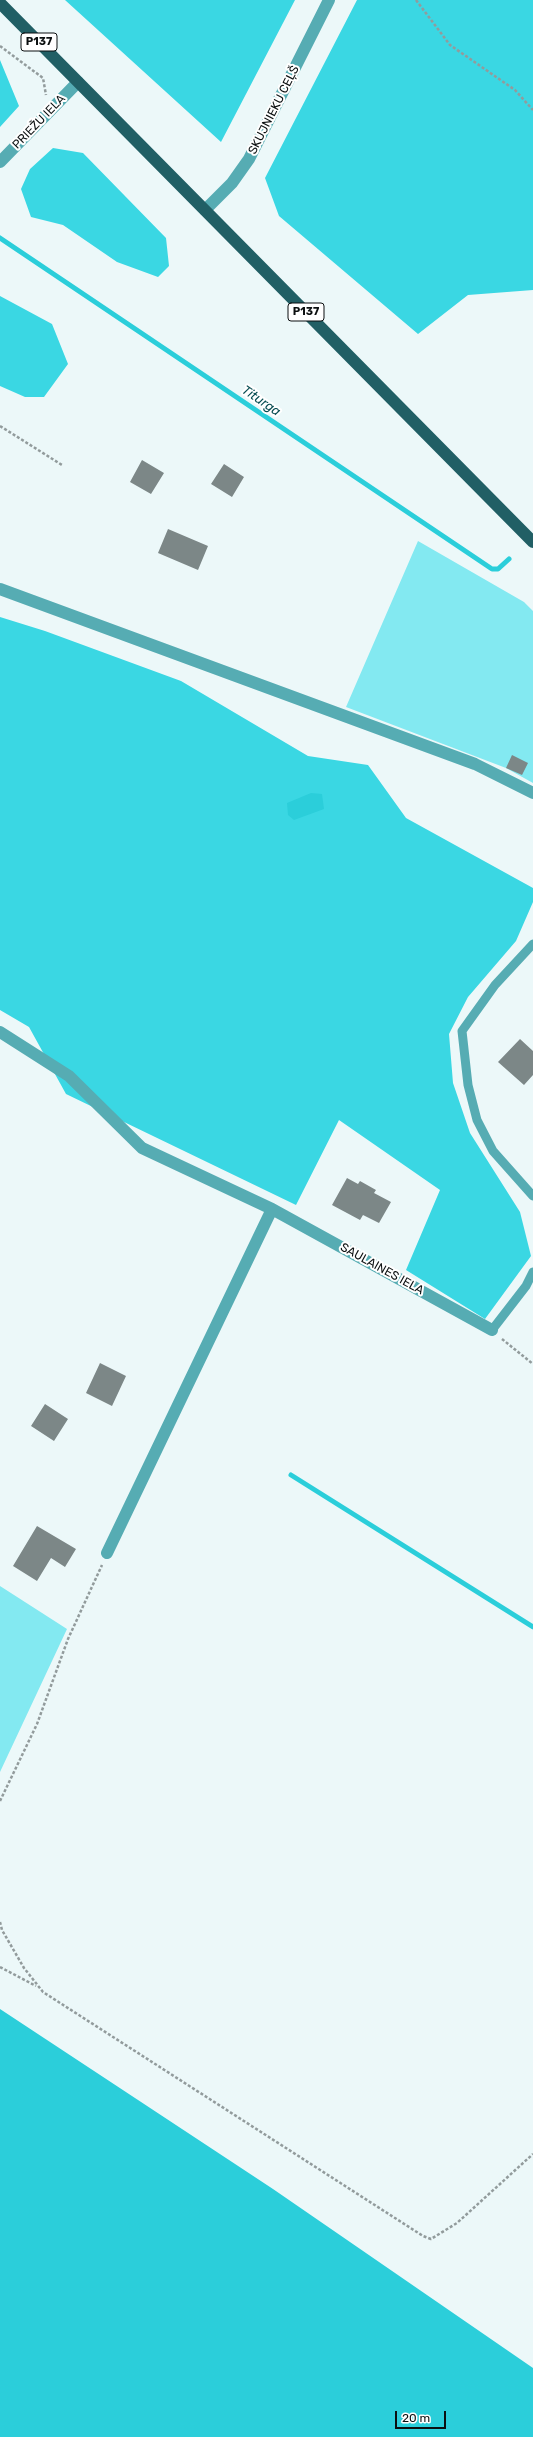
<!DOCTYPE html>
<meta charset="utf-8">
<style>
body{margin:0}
#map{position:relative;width:533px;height:2437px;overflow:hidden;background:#ecf8f9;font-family:Rubik,sans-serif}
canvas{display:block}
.scale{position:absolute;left:395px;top:2411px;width:51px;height:18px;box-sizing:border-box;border:2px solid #0b0f10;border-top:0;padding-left:5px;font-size:12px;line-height:14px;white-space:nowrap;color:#0b0f10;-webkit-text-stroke:3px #fff;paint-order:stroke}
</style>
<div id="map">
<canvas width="533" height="2437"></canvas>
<div class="scale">20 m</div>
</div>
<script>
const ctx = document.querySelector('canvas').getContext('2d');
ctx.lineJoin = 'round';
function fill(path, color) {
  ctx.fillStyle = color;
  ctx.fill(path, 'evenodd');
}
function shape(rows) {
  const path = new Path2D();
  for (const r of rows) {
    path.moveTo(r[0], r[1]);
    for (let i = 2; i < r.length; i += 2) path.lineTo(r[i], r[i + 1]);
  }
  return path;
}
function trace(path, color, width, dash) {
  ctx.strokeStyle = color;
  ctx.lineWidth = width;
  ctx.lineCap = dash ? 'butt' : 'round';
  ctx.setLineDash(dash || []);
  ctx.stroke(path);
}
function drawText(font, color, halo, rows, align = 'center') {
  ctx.font = font + ' Rubik,sans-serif';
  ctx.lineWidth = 4;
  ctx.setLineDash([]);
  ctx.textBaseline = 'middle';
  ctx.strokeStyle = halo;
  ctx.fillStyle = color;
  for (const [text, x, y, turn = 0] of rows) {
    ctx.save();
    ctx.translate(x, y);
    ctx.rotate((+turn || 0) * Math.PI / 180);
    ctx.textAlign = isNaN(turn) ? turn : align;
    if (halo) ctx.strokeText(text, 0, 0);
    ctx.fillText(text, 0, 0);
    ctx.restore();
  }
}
fill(shape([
 [418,541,524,602,533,611,533,783,506,768,346,707],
 [0,1586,67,1629,0,1772]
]), '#83e9f1');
fill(shape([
 [65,0,295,0,221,142],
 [357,0,533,0,533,290,468,295,418,334,279,216,265,178],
 [0,60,19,106,0,127],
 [53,148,83,153,166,238,169,266,158,277,117,262,63,225,31,217,21,189,30,169],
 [0,296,52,324,68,364,44,397,25,397,0,386],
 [0,617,45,631,181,681,308,756,368,765,406,818,533,888,533,902,516,941,468,997,449,1034,453,1083,470,1133,520,1212,531,1256,485,1319,406,1270,440,1190,339,1120,296,1205,66,1094,29,1027,0,1010]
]), '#3ad7e3');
fill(shape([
 [311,793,322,794,324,809,294,820,288,815,287,803],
 [0,2009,273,2189,533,2368,533,2437,0,2437]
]), '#2bceda');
trace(shape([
 [0,238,492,569,498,569,509,559],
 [291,1475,533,1627]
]), '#2bceda', 5);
fill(shape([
 [142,460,164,473,151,494,130,482],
 [224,464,244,477,232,497,211,484],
 [168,529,208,546,198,570,158,553],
 [512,755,528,763,522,775,506,768],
 [520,1039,533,1051,533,1075,524,1085,498,1062],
 [347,1178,358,1184,360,1181,376,1190,374,1193,391,1202,379,1223,363,1215,360,1220,332,1205],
 [100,1363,126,1376,112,1406,86,1393],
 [45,1404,68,1419,54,1441,31,1426],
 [37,1526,76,1549,65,1567,51,1558,37,1581,13,1566]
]), '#7c8787');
trace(shape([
 [416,0,450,45,515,90,533,110],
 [0,46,43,78,46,95],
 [0,426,62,465],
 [502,1339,533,1364],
 [0,1801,37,1724,68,1639,102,1565],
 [0,1922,2,1930,24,1968,43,1992,423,2236,431,2239,457,2223,533,2154],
 [0,1967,36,1986]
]), '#929b9c', 2.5, [3, 2]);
trace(shape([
 [533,944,495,985,462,1031,468,1085,477,1120,493,1151,533,1196],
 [492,1330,526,1286,533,1272]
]), '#56acb3', 9);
trace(shape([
 [0,162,78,82],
 [205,210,232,183,249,159,329,0],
 [0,589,475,764,533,793],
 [0,1032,69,1076,142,1148,272,1209,492,1330],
 [107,1553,272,1209]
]), '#56acb3', 12);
trace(shape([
 [0,3,533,542]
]), '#215f65', 12);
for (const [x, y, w] of [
 [39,42,36],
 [306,312,36]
]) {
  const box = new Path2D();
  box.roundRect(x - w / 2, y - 9, w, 18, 3);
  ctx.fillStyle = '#fff';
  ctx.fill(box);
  trace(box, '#0b0f10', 1);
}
drawText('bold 11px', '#0b0f10', null, [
 ["P137",39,42],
 ["P137",306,312]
]);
drawText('12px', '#0b0f10', '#fff', [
 ["SKUJNIEKU CEĻŠ",274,110,-63],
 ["PRIEŽU IELA",39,122,-46],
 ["SAULAINES IELA",382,1269,29]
]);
drawText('italic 13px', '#074c51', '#fff', [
 ["Titurga",261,401,34]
]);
</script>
